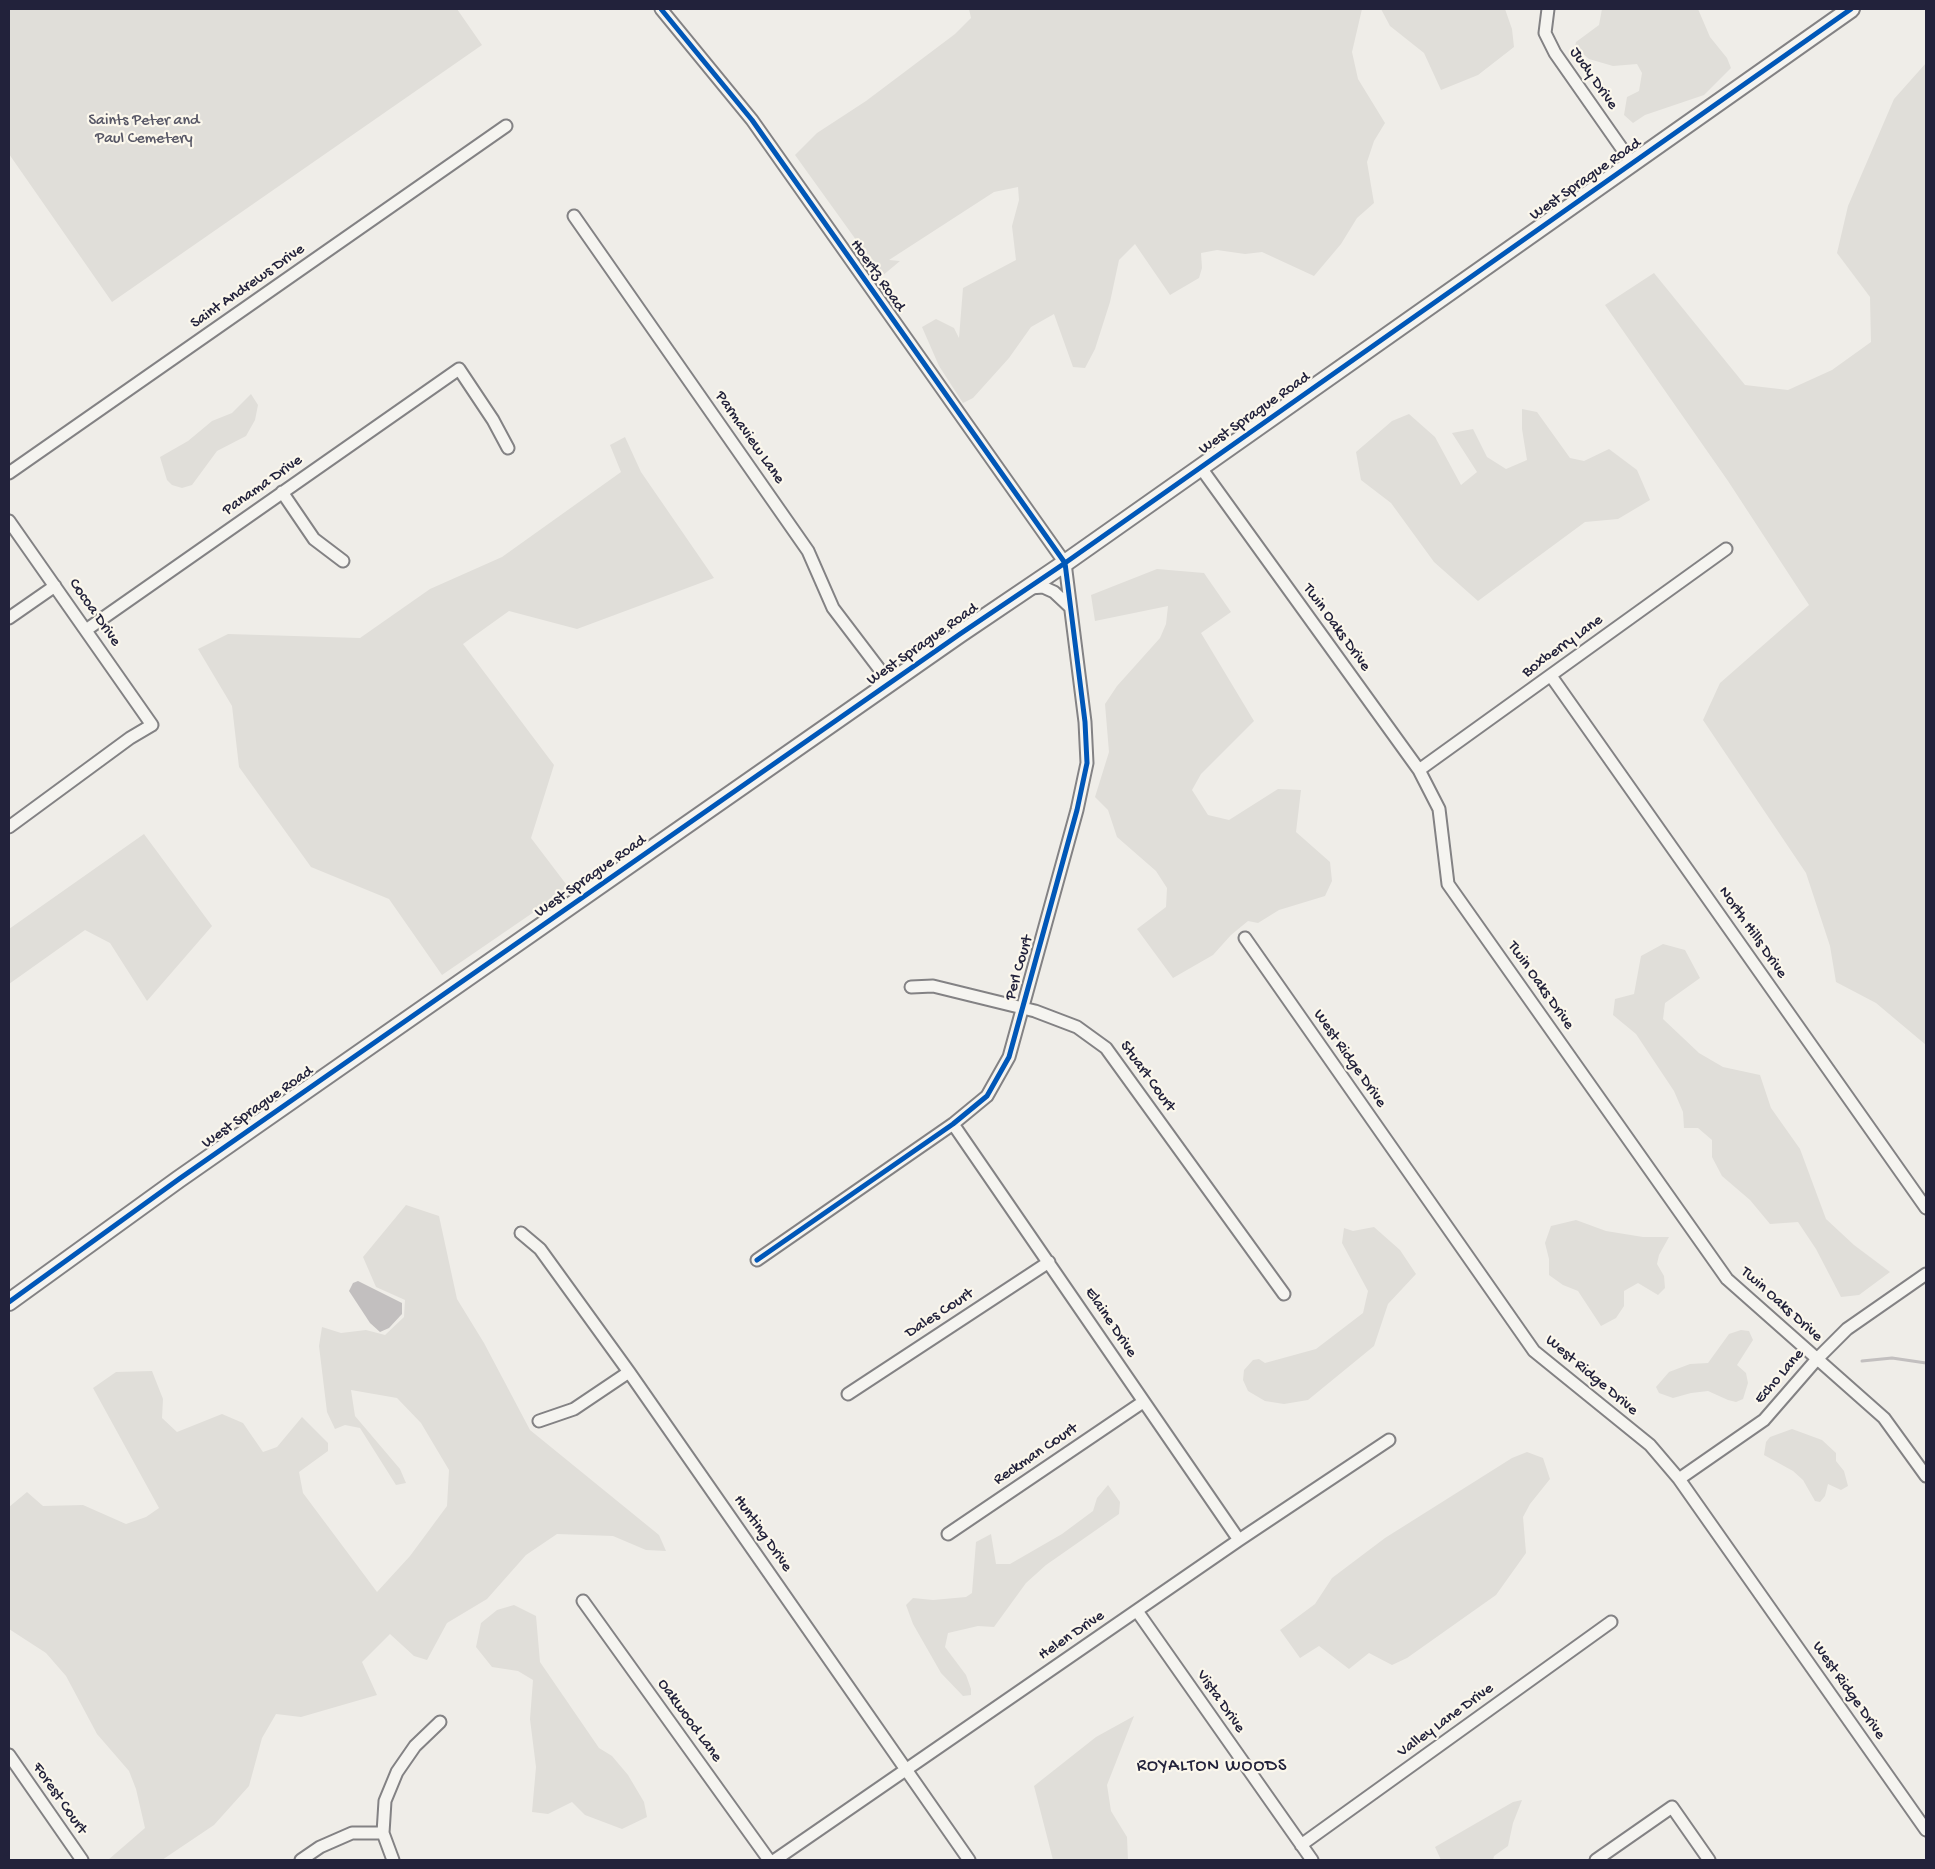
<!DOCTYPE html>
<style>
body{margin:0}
#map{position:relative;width:1935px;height:1869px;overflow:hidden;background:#efede8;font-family:"Gochi Hand",sans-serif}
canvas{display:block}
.frame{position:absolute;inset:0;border:10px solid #22223b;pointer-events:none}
</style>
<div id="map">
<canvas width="1935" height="1869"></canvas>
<div class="frame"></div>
</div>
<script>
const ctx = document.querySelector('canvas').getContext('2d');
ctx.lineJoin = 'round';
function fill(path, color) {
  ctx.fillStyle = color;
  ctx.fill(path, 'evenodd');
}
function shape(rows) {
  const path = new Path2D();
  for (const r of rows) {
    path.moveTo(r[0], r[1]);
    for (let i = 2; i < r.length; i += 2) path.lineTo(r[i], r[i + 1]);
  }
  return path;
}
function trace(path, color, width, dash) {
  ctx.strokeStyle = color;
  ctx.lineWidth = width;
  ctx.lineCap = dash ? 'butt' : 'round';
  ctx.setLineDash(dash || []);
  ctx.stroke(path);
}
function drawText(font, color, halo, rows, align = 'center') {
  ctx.font = font + ' "Gochi Hand",sans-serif';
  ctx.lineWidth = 4.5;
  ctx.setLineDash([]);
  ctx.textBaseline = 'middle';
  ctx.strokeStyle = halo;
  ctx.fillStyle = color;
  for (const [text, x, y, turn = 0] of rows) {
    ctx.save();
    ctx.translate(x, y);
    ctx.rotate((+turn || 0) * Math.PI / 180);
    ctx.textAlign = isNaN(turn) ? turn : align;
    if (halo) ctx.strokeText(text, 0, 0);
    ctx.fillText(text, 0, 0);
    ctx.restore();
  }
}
fill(shape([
 [9,9,457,9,482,45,112,302,9,154],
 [969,9,1362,9,1352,52,1358,79,1385,123,1374,141,1367,162,1374,203,1357,218,1341,244,1314,276,1262,252,1245,254,1217,250,1201,253,1202,268,1199,278,1170,295,1135,244,1119,260,1110,302,1095,349,1085,368,1073,367,1054,314,1031,327,1009,358,973,398,963,403,939,366,922,327,936,319,954,328,959,338,963,288,1016,260,1012,226,1019,200,1018,187,994,192,889,260,900,261,882,276,795,155,817,133,866,101,955,34,971,18],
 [1381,9,1505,9,1512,29,1514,47,1478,75,1441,90,1424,53,1390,26],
 [1602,9,1698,9,1710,37,1727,58,1731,68,1704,95,1645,115,1633,123,1624,115,1627,97,1639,91,1642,73,1637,64,1613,66,1589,59,1575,47,1576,42,1599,25],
 [1926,63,1926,1045,1876,1003,1836,982,1830,946,1806,873,1703,720,1720,683,1809,605,1728,481,1605,305,1654,273,1745,385,1788,390,1832,370,1871,342,1870,297,1837,253,1848,206,1894,99],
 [251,394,258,405,255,420,246,436,217,451,192,485,182,488,172,485,167,480,160,457,188,441,212,421,232,413],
 [1522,409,1537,412,1570,458,1584,461,1609,449,1637,470,1650,500,1618,519,1585,522,1478,601,1434,562,1391,503,1361,480,1356,452,1392,421,1409,414,1435,437,1461,485,1477,472,1452,433,1473,429,1487,457,1506,469,1527,460,1522,429],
 [625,437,641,472,714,578,577,629,509,611,463,644,554,765,531,838,569,888,442,975,389,899,311,867,239,767,232,706,198,649,228,634,360,638,430,589,502,557,621,472,610,445],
 [1157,569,1204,573,1231,612,1201,633,1254,721,1201,774,1192,790,1208,815,1229,820,1278,789,1301,790,1296,832,1330,862,1332,881,1325,896,1279,910,1258,923,1248,921,1231,935,1213,955,1173,978,1137,929,1166,907,1167,888,1156,871,1117,837,1108,810,1095,797,1109,752,1105,704,1117,686,1160,638,1166,624,1168,606,1095,621,1091,595],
 [144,834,212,926,147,1001,110,943,85,930,9,984,9,929],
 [1663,944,1685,950,1700,978,1665,1003,1663,1019,1699,1053,1723,1067,1760,1075,1771,1108,1800,1149,1826,1219,1854,1245,1890,1272,1859,1295,1841,1297,1816,1249,1798,1222,1770,1224,1750,1200,1722,1176,1712,1157,1712,1140,1698,1128,1684,1128,1683,1112,1674,1091,1636,1034,1613,1015,1615,999,1634,994,1641,956],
 [406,1205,439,1216,457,1299,484,1343,530,1430,659,1535,666,1551,646,1550,613,1536,557,1534,526,1555,487,1599,447,1623,427,1660,414,1656,390,1634,362,1662,377,1695,301,1717,276,1714,262,1738,249,1786,214,1825,162,1860,108,1860,145,1828,136,1789,129,1771,97,1734,66,1676,46,1653,9,1629,9,1507,27,1492,43,1506,83,1505,126,1524,146,1517,159,1508,93,1388,116,1372,152,1371,163,1399,162,1418,177,1432,222,1414,243,1423,263,1452,277,1447,302,1417,328,1443,328,1451,299,1472,303,1493,377,1592,410,1556,447,1506,449,1470,421,1423,397,1398,351,1390,355,1416,400,1469,406,1483,396,1485,360,1428,345,1425,335,1429,327,1412,319,1346,322,1327,341,1333,366,1330,385,1335,404,1317,405,1300,376,1287,363,1257],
 [1576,1220,1606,1231,1643,1237,1669,1237,1659,1255,1657,1264,1664,1276,1665,1288,1658,1295,1638,1283,1624,1291,1624,1306,1616,1318,1601,1326,1578,1291,1563,1285,1549,1275,1549,1259,1545,1243,1551,1226],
 [1374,1227,1400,1250,1416,1274,1388,1304,1374,1346,1308,1400,1284,1404,1265,1401,1248,1391,1243,1380,1244,1370,1253,1360,1259,1359,1265,1363,1316,1349,1363,1313,1368,1291,1342,1243,1344,1228,1353,1231],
 [1741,1330,1749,1331,1753,1340,1737,1365,1746,1373,1748,1383,1743,1399,1736,1402,1728,1400,1708,1391,1691,1393,1673,1398,1659,1393,1656,1387,1669,1372,1690,1364,1708,1363,1729,1334],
 [1792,1429,1822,1440,1836,1453,1836,1461,1844,1471,1848,1486,1841,1490,1828,1484,1825,1496,1820,1502,1815,1501,1803,1480,1793,1471,1764,1455,1766,1442,1770,1437],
 [1527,1452,1543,1458,1550,1479,1530,1504,1523,1517,1526,1553,1496,1595,1407,1658,1392,1665,1369,1653,1349,1669,1319,1646,1300,1658,1280,1630,1315,1604,1332,1578,1385,1538,1512,1458],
 [1108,1485,1120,1502,1119,1514,1046,1565,1026,1583,994,1627,978,1626,948,1633,945,1647,966,1675,971,1689,971,1695,963,1696,941,1673,913,1624,906,1605,913,1598,933,1600,966,1597,972,1593,976,1542,991,1534,996,1564,1010,1564,1062,1534,1093,1511,1097,1498],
 [514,1605,536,1616,540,1662,599,1748,612,1756,628,1775,644,1802,647,1817,622,1829,585,1815,572,1802,548,1814,532,1812,536,1767,530,1719,533,1680,518,1671,492,1667,476,1647,481,1623,497,1610],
 [1134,1716,1107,1785,1111,1811,1127,1837,1128,1860,1053,1860,1034,1786,1096,1737],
 [1522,1800,1513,1823,1508,1846,1494,1856,1493,1860,1441,1860,1435,1847,1513,1802]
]), '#e0ded9');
fill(shape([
 [358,1281,402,1303,402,1314,389,1328,380,1332,370,1323,349,1291,353,1283]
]), '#c2bfbf');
trace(shape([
 [1862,1361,1892,1358,1926,1363]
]), '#c2bfbf', 3);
const street = shape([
 [661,9,752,120,1065,563,1085,722,1087,763,1077,810,1009,1057,987,1096,953,1124,757,1260],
 [1548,9,1545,33,1555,53,1632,163],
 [574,216,808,551,833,608,890,683],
 [1201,468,1419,770,1439,809,1448,884,1727,1279,1884,1418,1926,1476],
 [9,473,506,126],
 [282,492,314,539,343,561],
 [9,521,152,725,130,738,9,827],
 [1030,588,1043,587,1054,592,1070,607],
 [9,618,55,586],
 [86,630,459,369,493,420,508,448],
 [1551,676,1926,1208],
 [1419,770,1726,549],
 [1245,938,1534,1351,1650,1445,1679,1479,1926,1830],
 [911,987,933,986,1035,1011,1077,1027,1106,1048,1284,1294],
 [953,1124,1239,1540],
 [521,1233,540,1249,629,1372,969,1860],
 [848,1394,1049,1262],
 [539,1421,574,1409,629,1372],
 [1679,1479,1764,1420,1817,1359,1847,1329,1926,1274],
 [948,1534,1143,1402],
 [583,1601,769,1860],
 [1137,1611,1312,1860],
 [9,1755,82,1860],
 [1301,1845,1611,1622],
 [301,1860,320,1847,352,1833,383,1833],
 [393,1860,383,1833,385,1801,397,1772,415,1746,440,1722],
 [775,1860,1239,1540,1389,1440],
 [1596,1860,1672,1807,1709,1860]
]);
const secondary = shape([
 [9,1302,179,1179,960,634,1065,563,1851,9]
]);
trace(street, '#838284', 15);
trace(secondary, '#838284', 20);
trace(street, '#f5f4f0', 11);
trace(secondary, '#f5f4f0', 16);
trace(shape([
 [661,9,752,120,1065,563,1085,722,1087,763,1077,810,1009,1057,987,1096,953,1124,757,1260],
 [9,1302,179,1179,960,634,1065,563,1851,9]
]), '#0057b8', 5);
drawText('16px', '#22223b', '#fbf7ec', [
 ["Judy Drive",1593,79,55],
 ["West Sprague Road",1586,180,-35],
 ["Hoertz Road",877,276,55],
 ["Saint Andrews Drive",248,287,-35],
 ["West Sprague Road",1255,414,-35],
 ["Parmaview Lane",749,438,55],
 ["Panama Drive",263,486,-35],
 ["Cocoa Drive",94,613,55],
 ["Twin Oaks Drive",1336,628,54],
 ["West Sprague Road",923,645,-35],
 ["Boxberry Lane",1563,647,-36],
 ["West Sprague Road",591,877,-35],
 ["North Hills Drive",1752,933,55],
 ["Perl Court",1020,968,-74],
 ["Twin Oaks Drive",1540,986,55],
 ["West Ridge Drive",1349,1059,55],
 ["Stuart Court",1147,1077,54],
 ["West Sprague Road",258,1108,-35],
 ["Twin Oaks Drive",1781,1305,42],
 ["Dales Court",940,1314,-33],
 ["Elaine Drive",1110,1323,56],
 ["West Ridge Drive",1591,1376,40],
 ["Echo Lane",1780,1377,-49],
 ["Reckman Court",1036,1455,-34],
 ["Hunting Drive",762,1534,55],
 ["Helen Drive",1072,1636,-34],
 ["West Ridge Drive",1848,1691,55],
 ["Vista Drive",1220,1702,55],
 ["Oakwood Lane",689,1721,54],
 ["Valley Lane Drive",1446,1721,-36],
 ["Forest Court",59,1799,55]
]);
drawText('16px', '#575766', '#fbf7ec', [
 ["Saints Peter and",144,122],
 ["Paul Cemetery",144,140]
]);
ctx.letterSpacing = '1px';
drawText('18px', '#22223b', '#fbf7ec', [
 ["ROYALTON WOODS",1212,1767]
]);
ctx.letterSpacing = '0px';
</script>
